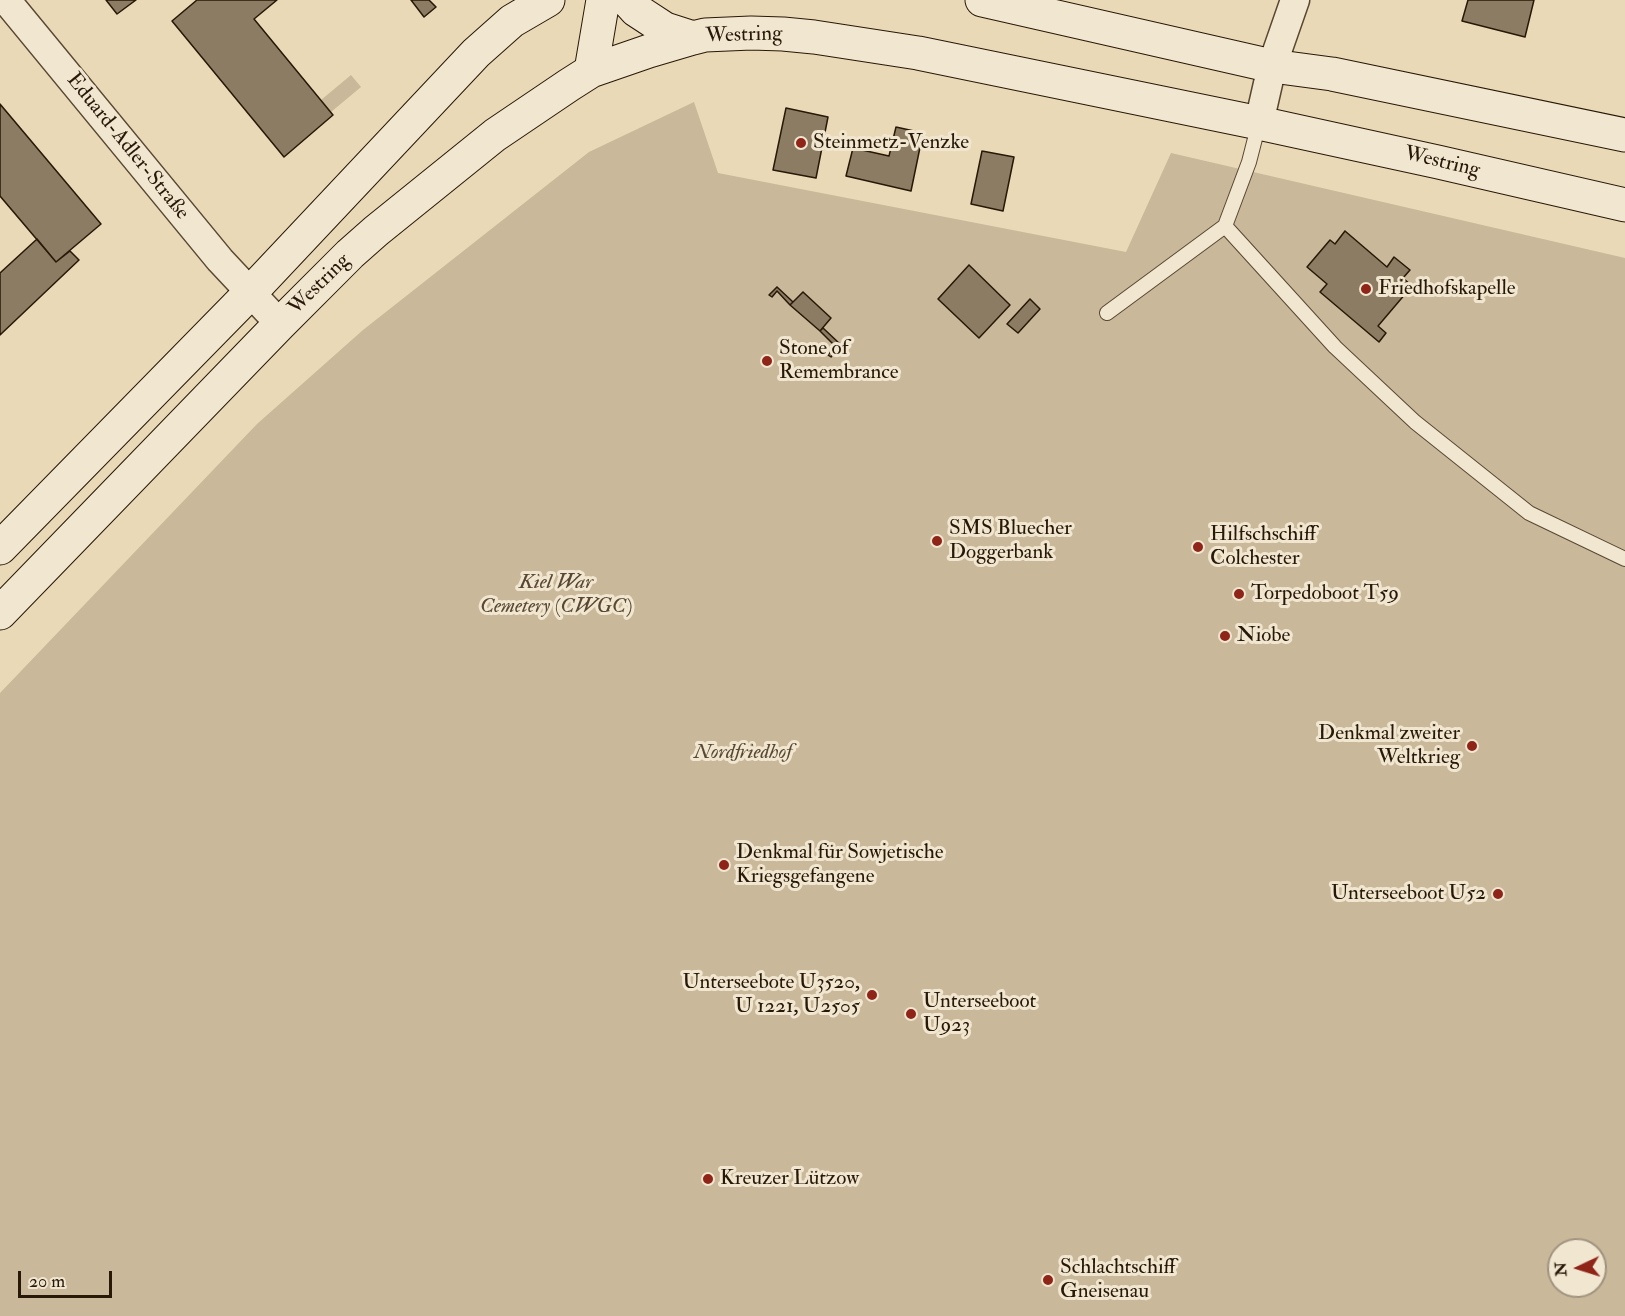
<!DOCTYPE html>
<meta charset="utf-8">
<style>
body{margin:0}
#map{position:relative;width:1625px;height:1316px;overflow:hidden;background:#ead9b7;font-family:"IM FELL Double Pica",serif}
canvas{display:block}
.north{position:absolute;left:1547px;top:1238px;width:60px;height:60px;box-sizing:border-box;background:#f1e6d0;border:2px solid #a09480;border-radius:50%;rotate:266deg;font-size:16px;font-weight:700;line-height:24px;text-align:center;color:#271807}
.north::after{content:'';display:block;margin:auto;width:21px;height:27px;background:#8f2418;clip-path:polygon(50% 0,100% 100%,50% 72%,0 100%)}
.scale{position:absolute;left:18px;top:1271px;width:94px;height:27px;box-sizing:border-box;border:3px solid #271807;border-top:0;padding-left:8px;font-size:18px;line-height:21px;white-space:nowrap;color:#271807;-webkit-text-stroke:4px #f1e6d0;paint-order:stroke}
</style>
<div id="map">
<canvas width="1625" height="1316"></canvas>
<div class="north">N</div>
<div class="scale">20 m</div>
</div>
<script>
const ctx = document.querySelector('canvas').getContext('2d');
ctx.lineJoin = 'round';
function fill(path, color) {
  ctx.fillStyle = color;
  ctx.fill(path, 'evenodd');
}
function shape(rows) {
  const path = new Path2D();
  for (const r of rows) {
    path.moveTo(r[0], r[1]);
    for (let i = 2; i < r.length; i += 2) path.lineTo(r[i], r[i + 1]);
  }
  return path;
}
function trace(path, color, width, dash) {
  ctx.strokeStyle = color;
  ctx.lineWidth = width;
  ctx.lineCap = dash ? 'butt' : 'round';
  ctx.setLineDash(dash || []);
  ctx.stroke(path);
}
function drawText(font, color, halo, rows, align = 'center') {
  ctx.font = font + ' "IM FELL Double Pica",serif';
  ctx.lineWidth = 6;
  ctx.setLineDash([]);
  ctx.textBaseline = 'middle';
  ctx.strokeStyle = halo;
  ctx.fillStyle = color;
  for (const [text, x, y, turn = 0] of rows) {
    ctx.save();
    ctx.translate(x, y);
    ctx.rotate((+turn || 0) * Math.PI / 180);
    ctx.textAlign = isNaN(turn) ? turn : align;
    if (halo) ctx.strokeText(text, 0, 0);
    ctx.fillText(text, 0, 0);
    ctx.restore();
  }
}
fill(shape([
 [351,75,361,87,331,112,321,100],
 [694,102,718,173,1126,252,1171,153,1625,258,1625,1316,0,1316,0,693,257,424,363,330,589,152],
 [1559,1250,1595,1250,1595,1286,1559,1286]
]), '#c9b899');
const building = shape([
 [106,0,136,0,117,14,106,0],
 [197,0,277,0,254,19,333,115,284,157,172,21,197,0],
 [411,0,429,0,436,7,424,17,411,0],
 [1468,0,1534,0,1525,37,1462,21,1468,0],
 [0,104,101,224,56,262,0,196,0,104],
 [786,108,828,117,816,178,773,170,786,108],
 [896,127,923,133,911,191,846,176,853,148,889,156,896,127],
 [982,151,1014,157,1003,211,971,204,982,151],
 [1345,231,1387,267,1394,257,1410,270,1403,278,1412,286,1378,326,1386,333,1379,342,1320,292,1327,284,1307,267,1330,240,1335,244,1345,231],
 [37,239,56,262,70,251,79,260,0,335,0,273,37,239],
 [969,265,1010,305,979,338,938,299,969,265],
 [777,287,793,302,790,305,777,291,772,297,769,295,777,287],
 [803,292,831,318,820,331,790,305,803,292],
 [1030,299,1040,309,1018,333,1007,324,1030,299],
 [823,328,840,344,831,357,828,355,835,346,820,331,823,328]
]);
fill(building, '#8c7c63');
trace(building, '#271807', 1.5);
const service = shape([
 [1259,123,1249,162,1225,226,1335,347,1415,422,1529,513,1625,559],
 [1107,313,1225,226]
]);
const minor = shape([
 [6,0,220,260,280,324],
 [1259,123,1272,66,1295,0]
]);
const secondary = shape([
 [627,0,636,10,665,29,693,38],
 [982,0,1272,66,1332,74,1625,135],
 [591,71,603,0],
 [0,548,250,293,476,53,512,21,548,0],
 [0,613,280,324,350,254,376,231,495,135,569,85,591,71,649,51,693,38,705,35,751,33,783,34,814,37,918,53,1259,123,1438,162,1625,205]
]);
trace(service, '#584833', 16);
trace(minor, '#584833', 31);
trace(secondary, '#271807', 35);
trace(service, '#f1e6d0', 14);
trace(minor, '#f1e6d0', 28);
trace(secondary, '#f1e6d0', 33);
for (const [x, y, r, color] of [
 [801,143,6,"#8f2418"],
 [1366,289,6,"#8f2418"],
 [767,361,6,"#8f2418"],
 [937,541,6,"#8f2418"],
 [1198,547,6,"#8f2418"],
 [1239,594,6,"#8f2418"],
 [1225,636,6,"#8f2418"],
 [1472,746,6,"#8f2418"],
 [724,865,6,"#8f2418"],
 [1498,894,6,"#8f2418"],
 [872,995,6,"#8f2418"],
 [911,1014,6,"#8f2418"],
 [708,1179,6,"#8f2418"],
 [1048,1280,6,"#8f2418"]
]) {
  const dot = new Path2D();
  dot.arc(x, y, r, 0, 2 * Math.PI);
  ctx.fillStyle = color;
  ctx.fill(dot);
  trace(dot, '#f1e6d0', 2);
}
drawText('21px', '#271807', '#f1e6d0', [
 ["Westring",744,36,-2],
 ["Eduard-Adler-Straße",127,147,51],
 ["Westring",1442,163,13],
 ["Westring",320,285,-45]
]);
drawText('21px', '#271807', '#f1e6d0', [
 ["Steinmetz-Venzke",813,143],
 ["Friedhofskapelle",1378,289],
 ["Stone of",779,349],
 ["Remembrance",779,373],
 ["SMS Bluecher",949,529],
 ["Doggerbank",949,553],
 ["Hilfschschiff",1210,535],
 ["Colchester",1210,559],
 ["Torpedoboot T59",1251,594],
 ["Niobe",1237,636],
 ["Denkmal zweiter",1460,734,"right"],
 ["Weltkrieg",1460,758,"right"],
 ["Denkmal für Sowjetische",736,853],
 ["Kriegsgefangene",736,877],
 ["Unterseeboot U52",1486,894,"right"],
 ["Unterseebote U3520,",860,983,"right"],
 ["U 1221, U2505",860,1007,"right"],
 ["Unterseeboot",923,1002],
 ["U923",923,1026],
 ["Kreuzer Lützow",720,1179],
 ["Schlachtschiff",1060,1268],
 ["Gneisenau",1060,1292]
], 'left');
drawText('italic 21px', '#584833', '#f1e6d0', [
 ["Kiel War",556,583],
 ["Cemetery (CWGC)",556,607],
 ["Nordfriedhof",743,753]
]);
</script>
